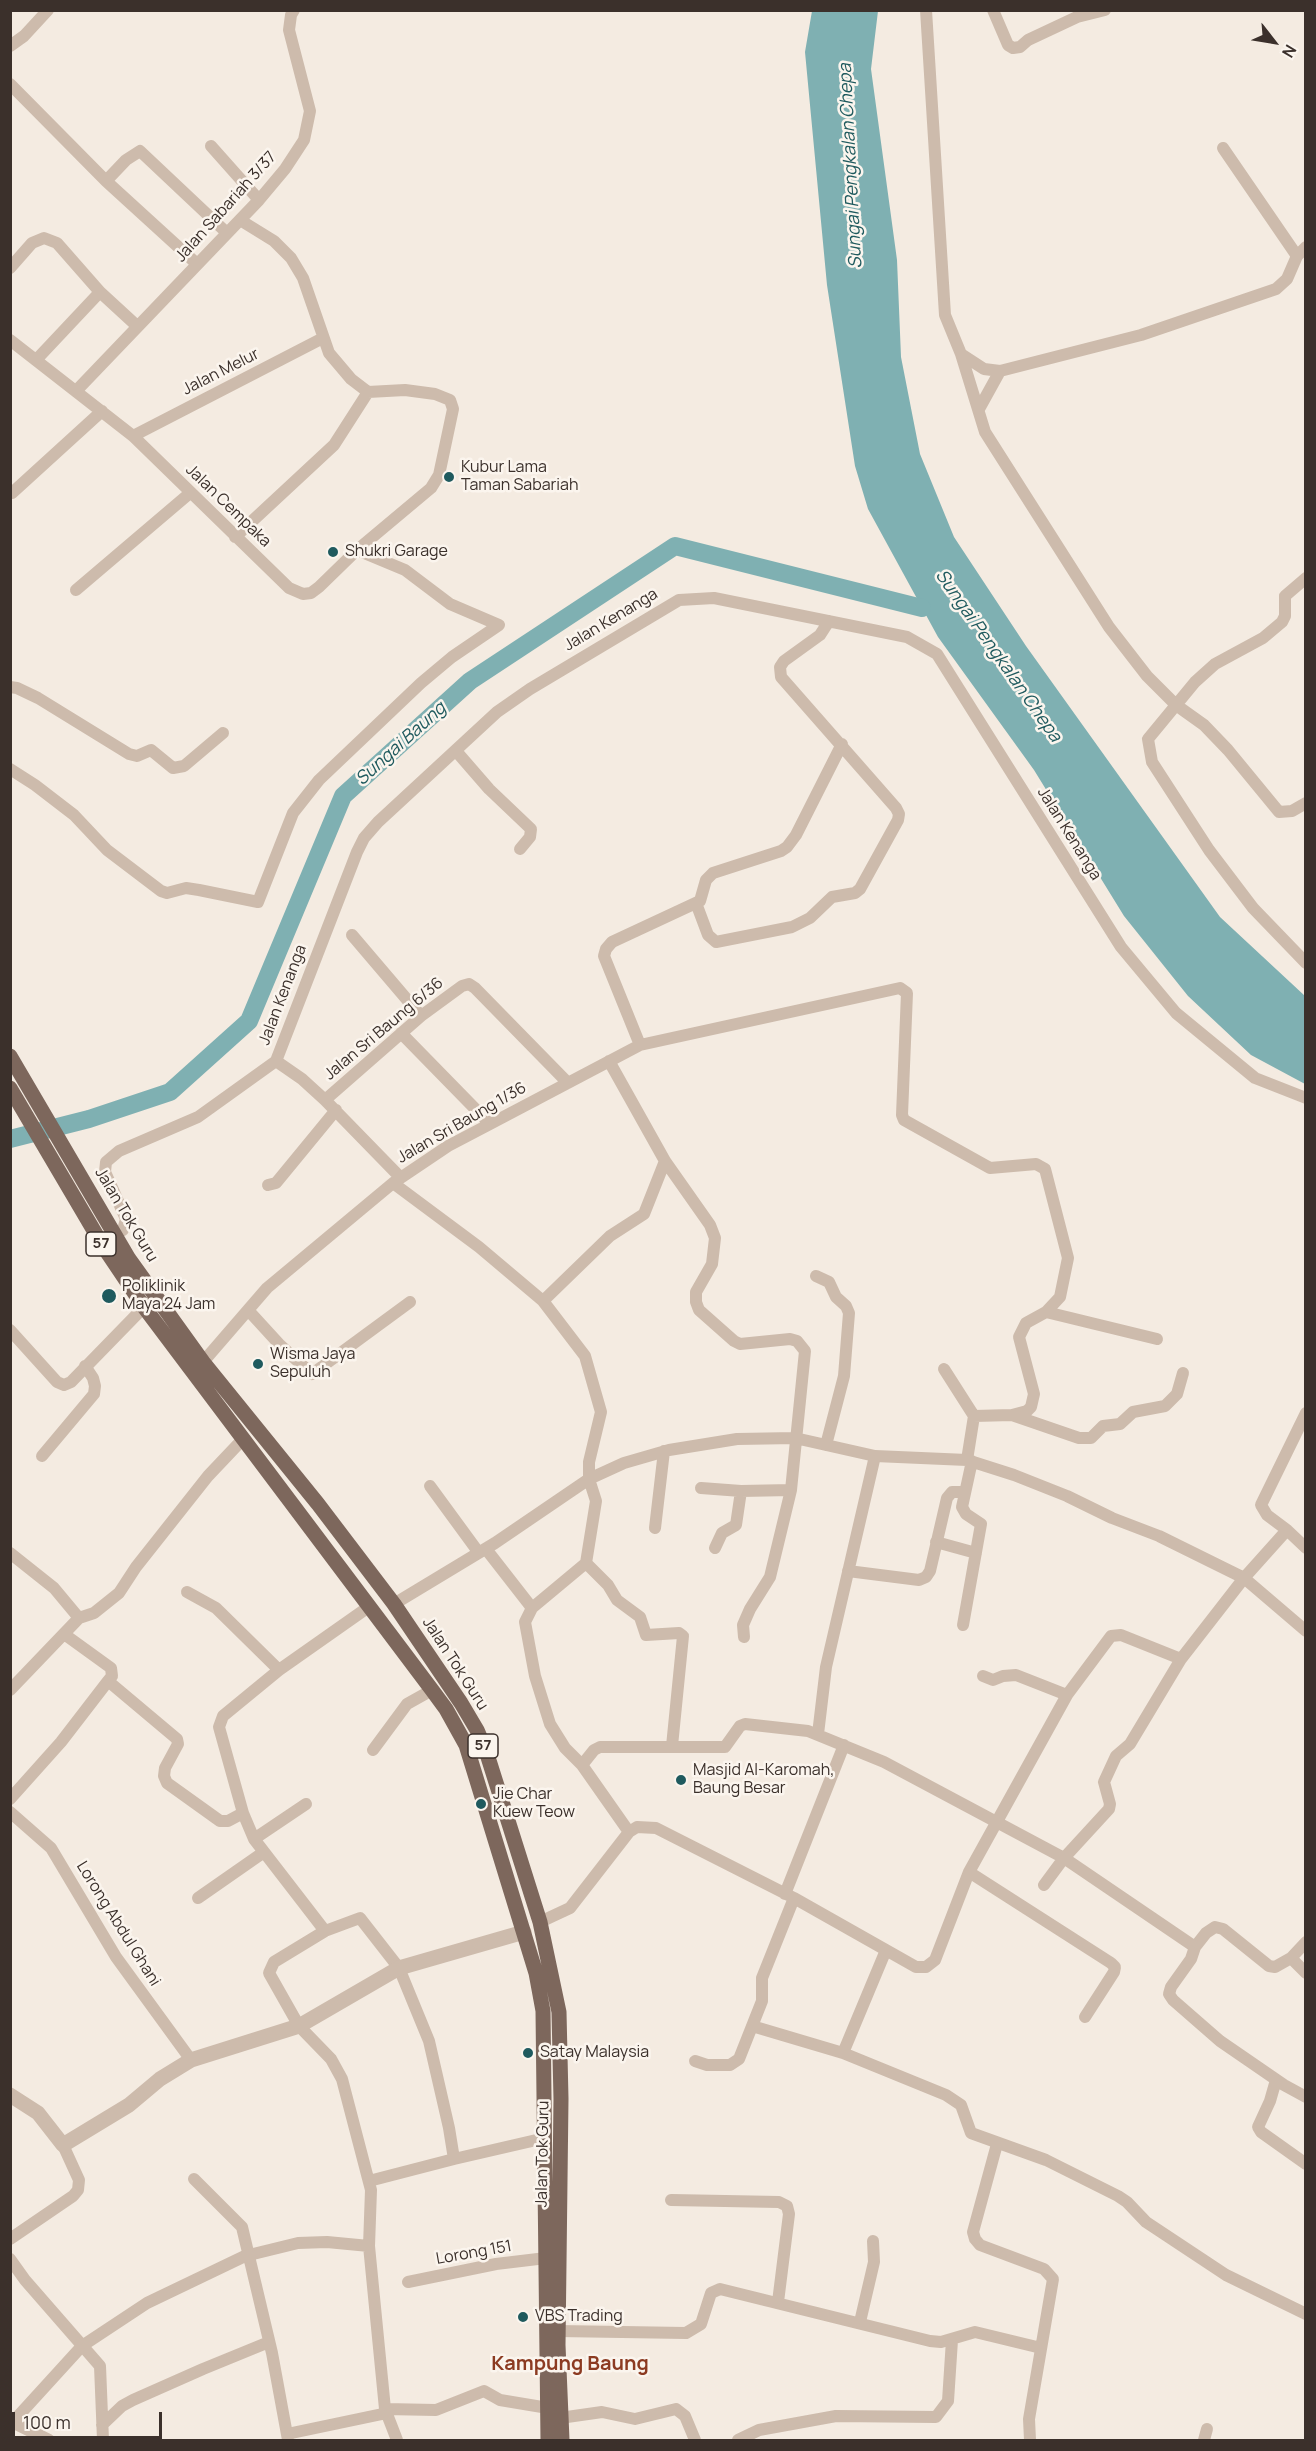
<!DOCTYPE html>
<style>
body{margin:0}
#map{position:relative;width:1316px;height:2451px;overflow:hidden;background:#f4ebe1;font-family:Manrope,sans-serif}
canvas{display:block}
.frame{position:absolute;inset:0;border:12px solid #3b302b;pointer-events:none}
.north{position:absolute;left:1244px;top:12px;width:60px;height:60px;-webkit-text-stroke:4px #fbf5ee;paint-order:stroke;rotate:121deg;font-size:16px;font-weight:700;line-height:24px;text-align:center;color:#3b302b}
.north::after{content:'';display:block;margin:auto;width:21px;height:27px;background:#3b302b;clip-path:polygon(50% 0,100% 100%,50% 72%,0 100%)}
.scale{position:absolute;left:12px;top:2412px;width:150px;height:27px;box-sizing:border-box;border:3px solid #3b302b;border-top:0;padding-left:8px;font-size:18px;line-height:21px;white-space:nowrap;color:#3b302b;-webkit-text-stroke:4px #fbf5ee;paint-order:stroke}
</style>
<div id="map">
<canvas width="1316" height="2451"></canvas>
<div class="frame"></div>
<div class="north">N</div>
<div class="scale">100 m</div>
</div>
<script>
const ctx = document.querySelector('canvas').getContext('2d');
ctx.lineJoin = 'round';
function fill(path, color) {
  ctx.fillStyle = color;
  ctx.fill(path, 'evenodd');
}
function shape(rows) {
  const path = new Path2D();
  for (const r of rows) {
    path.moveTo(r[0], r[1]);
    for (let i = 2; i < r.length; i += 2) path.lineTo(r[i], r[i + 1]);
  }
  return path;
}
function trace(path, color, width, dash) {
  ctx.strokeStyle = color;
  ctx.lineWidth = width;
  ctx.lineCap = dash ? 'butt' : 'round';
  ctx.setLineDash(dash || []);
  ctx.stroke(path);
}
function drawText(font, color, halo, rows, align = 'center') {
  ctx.font = font + ' Manrope,sans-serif';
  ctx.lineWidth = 5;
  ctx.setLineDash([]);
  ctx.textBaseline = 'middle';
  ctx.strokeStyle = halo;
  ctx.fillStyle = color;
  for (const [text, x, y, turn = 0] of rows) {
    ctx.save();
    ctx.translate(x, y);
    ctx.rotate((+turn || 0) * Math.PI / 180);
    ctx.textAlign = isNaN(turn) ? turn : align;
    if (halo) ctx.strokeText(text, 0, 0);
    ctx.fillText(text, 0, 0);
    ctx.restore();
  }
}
fill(shape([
 [812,11,878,11,871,69,897,260,901,357,920,454,954,537,1026,646,1220,917,1305,996,1305,1084,1251,1055,1188,996,1124,916,1034,770,938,637,868,509,855,466,827,285,805,52]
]), '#7fb0b2');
trace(shape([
 [10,1138,12,1139]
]), '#7fb0b2', 10);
trace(shape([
 [10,1139,89,1119,170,1092,249,1021,343,796,470,681,675,546,922,608]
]), '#7fb0b2', 18);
trace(shape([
 [926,10,945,315,961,354,985,432,1109,627,1147,676,1176,705,1204,725,1228,750,1279,812,1292,811,1306,803],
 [993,10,1008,45,1013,48,1020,47,1028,40,1077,17,1105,10],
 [10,46,24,36,48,10],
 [10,84,106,181],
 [211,146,259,200],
 [1223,148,1297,256],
 [240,220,274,241,291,258,303,278,329,353,351,379,368,392],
 [197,264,106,181,126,160,140,151,227,233],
 [10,268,32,243,44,238,57,243,100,292,137,326],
 [10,340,133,436,289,588,303,594,311,593,319,587,357,550,431,488,439,475,453,409,450,400,435,394,405,390,368,392],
 [961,354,984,369,1000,371,1141,335,1276,289,1287,279,1297,256,1306,247],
 [37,359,100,292],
 [77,390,259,200,285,169,304,140,310,111,289,30,291,15,294,10],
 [979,409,1000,371],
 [133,436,323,338],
 [12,493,102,411],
 [235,537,334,445,368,392],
 [1306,578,1285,596,1285,616,1282,622,1263,638,1215,664,1195,682,1148,739,1152,762,1209,850,1253,908,1306,963],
 [76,590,190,493],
 [10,687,17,688,38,698,129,754,137,756,151,750,173,768,184,766,223,733],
 [456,751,489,789,531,829,530,837,520,849],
 [10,769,35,785,74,815,107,850,161,891,167,893,186,888,199,890,258,902,293,813,319,780,421,683,452,657,499,625,450,604,405,570,357,550],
 [696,903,708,935,716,942,792,927,810,918,832,897,855,893,860,889,898,820,899,814,896,808,781,677,780,667,784,661,820,635,829,621],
 [352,935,421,1016],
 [401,1033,490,1124],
 [640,1045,604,956,606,949,612,942,700,901,706,880,713,873,781,851,787,847,796,835,842,744],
 [276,1061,302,1079,325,1100,400,1177],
 [325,1100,421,1016,462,986,469,984,475,988,568,1083],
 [665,1161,710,1225,715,1238,712,1264,696,1292,696,1302,699,1310,734,1341,740,1344,790,1339,797,1341,805,1351,791,1490,770,1577,750,1609,743,1625,744,1637],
 [393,1183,479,1247,543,1301,585,1356,601,1412,589,1462,589,1479,596,1501,586,1563,608,1585,617,1600,640,1617,646,1635,679,1633,683,1636,672,1746],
 [268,1185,276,1183,336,1110],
 [112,1234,123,1230,126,1219,105,1172,106,1162,119,1151,198,1117,276,1061,357,852,364,838,378,822,497,712,530,689,679,600,714,598,907,637,937,654,1121,947,1176,1013,1255,1078,1306,1098],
 [816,1276,829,1282,836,1297,846,1306,849,1313,844,1376,826,1445],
 [543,1301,610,1236,644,1214,665,1161,609,1061],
 [248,1310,280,1345,312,1374,410,1302],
 [1046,1312,1157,1339],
 [10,1330,57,1382,64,1385,71,1382,144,1307],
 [203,1362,267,1288,393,1183,448,1146,490,1124,640,1045,900,988,907,993,902,1115,904,1120,990,1168,1036,1164,1045,1169,1068,1258,1060,1297,1046,1312,1026,1323,1019,1337,1034,1394,1031,1407,1027,1411,1012,1415,974,1416,967,1460],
 [944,1369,974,1416],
 [1306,1413,1261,1505,1267,1515,1287,1530,1306,1548],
 [1012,1415,1079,1438,1091,1438,1103,1426,1120,1424,1133,1412,1165,1406,1177,1394,1183,1373],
 [42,1456,94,1394,95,1386,93,1378,85,1366],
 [430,1486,479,1553],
 [701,1488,741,1491,791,1490],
 [655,1528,664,1451],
 [936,1542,976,1553],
 [715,1548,722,1533,736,1525,741,1491],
 [486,1549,532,1608,525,1622,535,1676,550,1724,565,1748,582,1765,629,1832],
 [10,1553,54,1588,79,1618],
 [848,1571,919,1580,926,1577,930,1571,947,1498,952,1492,965,1492],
 [187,1592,216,1608,279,1670],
 [394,1604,495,1543,589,1479,624,1463,669,1450,737,1439,795,1438,875,1456,967,1460,1014,1475,1067,1496,1112,1518,1159,1536,1244,1578,1287,1530],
 [370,1606,279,1670,223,1716,219,1727,243,1813,254,1839,325,1931,274,1962,269,1973,299,2026,331,2059,342,2079,371,2190,369,2246,385,2409,397,2440],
 [532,1608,586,1563],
 [963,1625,981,1524,966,1514,962,1507,972,1461],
 [64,1634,111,1668,112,1676,108,1681,177,1739,178,1744,165,1768,164,1776,167,1783,220,1821,228,1821,243,1813],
 [983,1676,993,1680,1003,1676,1016,1675,1067,1695],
 [10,1690,79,1618,94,1613,119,1593,136,1567,208,1476,244,1438],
 [818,1734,826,1667,875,1456],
 [373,1750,407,1704,432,1690],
 [582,1765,594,1750,600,1747,725,1747,740,1726,745,1724,808,1731,884,1762,1064,1858,1109,1809,1110,1804,1104,1782,1116,1756,1130,1744,1181,1659],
 [10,1799,61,1742,108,1681],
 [10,1812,51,1848,116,1957,191,2060],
 [254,1839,306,1804],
 [969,1872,1111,1963,1115,1967,1114,1972,1085,2017],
 [1044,1885,1064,1858,1195,1947],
 [785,1894,844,1745],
 [198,1898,264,1852],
 [794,1898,916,1967,926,1967,935,1960,969,1872,1067,1695,1111,1636,1121,1635,1181,1659,1244,1578,1306,1631],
 [540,1922,570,1908,629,1832,637,1827,656,1828,794,1898,762,1978,762,2001,739,2059,730,2065,707,2065,695,2061],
 [325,1931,360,1918,399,1968,429,2041,449,2128,454,2159,545,2138],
 [1291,1958,1306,1942],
 [1306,1973,1291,1958,1275,1967,1269,1966,1223,1929,1215,1927,1206,1933,1195,1947,1191,1959,1171,1987,1169,1994,1173,2000,1220,2041,1284,2085,1306,2097],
 [752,2026,843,2053,946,2095,961,2105,971,2133,1046,2160,1118,2196,1127,2202,1146,2222,1226,2275,1306,2314],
 [843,2053,886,1950],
 [1276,2080,1270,2101,1258,2127,1261,2132,1306,2164],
 [997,2144,973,2232,975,2239,980,2245,1044,2269,1053,2279,1029,2419,1030,2440],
 [194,2179,242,2227,272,2353,288,2440],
 [369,2181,454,2159],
 [671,2200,779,2202,787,2206,789,2214,778,2302],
 [10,2239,73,2196,78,2190,79,2180,63,2145],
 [10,2259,25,2280,100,2366,103,2440],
 [408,2282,496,2264,546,2258],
 [860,2322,874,2262,873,2241],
 [558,2331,686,2333,701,2324,711,2293,720,2289,930,2341,941,2342,975,2332,1041,2348],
 [385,2409,436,2410,484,2391,500,2400,548,2408],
 [560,2418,602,2412,635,2419,676,2409,685,2416,695,2440],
 [14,2423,49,2440],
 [10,2425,82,2346,147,2303,245,2256,298,2243,327,2242,369,2246],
 [102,2425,122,2406,133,2400,203,2369,269,2342],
 [287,2434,387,2413],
 [738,2440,759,2430,836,2416,936,2417,948,2401,952,2340],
 [1204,2440,1207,2429]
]), '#cdbbac', 12);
trace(shape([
 [10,2095,38,2113,63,2145,129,2105,160,2079,191,2060,299,2026,399,1968,524,1932]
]), '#cdbbac', 15);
trace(shape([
 [10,1056,129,1259,203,1362,318,1504,394,1604,461,1703,477,1730,487,1754,540,1922,559,2012,561,2099,558,2345,562,2440],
 [10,1088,103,1246,144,1307,432,1690,446,1709,466,1745,536,1973,543,2011,548,2440]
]), '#7d675c', 15);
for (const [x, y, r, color] of [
 [449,477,6,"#1f5a5e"],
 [333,552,6,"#1f5a5e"],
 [109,1296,8,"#1f5a5e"],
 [258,1364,6,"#1f5a5e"],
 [681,1780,6,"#1f5a5e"],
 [481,1804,6,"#1f5a5e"],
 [528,2053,6,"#1f5a5e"],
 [523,2317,6,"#1f5a5e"]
]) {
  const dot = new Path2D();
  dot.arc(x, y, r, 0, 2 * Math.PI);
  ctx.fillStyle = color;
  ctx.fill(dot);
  trace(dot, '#fbf5ee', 2);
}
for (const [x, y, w] of [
 [101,1244,30],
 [483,1746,30]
]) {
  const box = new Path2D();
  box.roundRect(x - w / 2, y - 12, w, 24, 4.5);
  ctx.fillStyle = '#fbf5ee';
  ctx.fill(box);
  trace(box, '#3b302b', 1.5);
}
drawText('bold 15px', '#3b302b', null, [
 ["57",101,1244],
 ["57",483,1746]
]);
drawText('16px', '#3b302b', '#fbf5ee', [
 ["Jalan Sabariah 3/37",226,207,-48],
 ["Jalan Melur",221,372,-27],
 ["Jalan Cempaka",228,506,44],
 ["Jalan Kenanga",611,620,-31],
 ["Jalan Kenanga",1069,834,58],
 ["Jalan Kenanga",283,995,-69],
 ["Jalan Sri Baung 6/36",384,1029,-40],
 ["Jalan Sri Baung 1/36",462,1123,-30],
 ["Jalan Tok Guru",126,1215,59],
 ["Jalan Tok Guru",455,1664,57],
 ["Lorong Abdul Ghani",118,1924,58],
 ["Jalan Tok Guru",543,2154,-89],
 ["Lorong 151",474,2253,-10]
]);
drawText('16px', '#3b302b', '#fbf5ee', [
 ["Kubur Lama",461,468],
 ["Taman Sabariah",461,486],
 ["Shukri Garage",345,552],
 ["Poliklinik",122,1287],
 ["Maya 24 Jam",122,1305],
 ["Wisma Jaya",270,1355],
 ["Sepuluh",270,1373],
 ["Masjid Al-Karomah,",693,1771],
 ["Baung Besar",693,1789],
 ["Jie Char",493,1795],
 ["Kuew Teow",493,1813],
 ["Satay Malaysia",540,2053],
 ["VBS Trading",535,2317]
], 'left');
drawText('italic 18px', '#1f5a5e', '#fbf5ee', [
 ["Sungai Pengkalan Chepa",851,166,-93],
 ["Sungai Pengkalan Chepa",998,656,55],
 ["Sungai Baung",401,744,-42]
]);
drawText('bold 20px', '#8c3b22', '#fbf5ee', [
 ["Kampung Baung",570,2364]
]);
</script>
